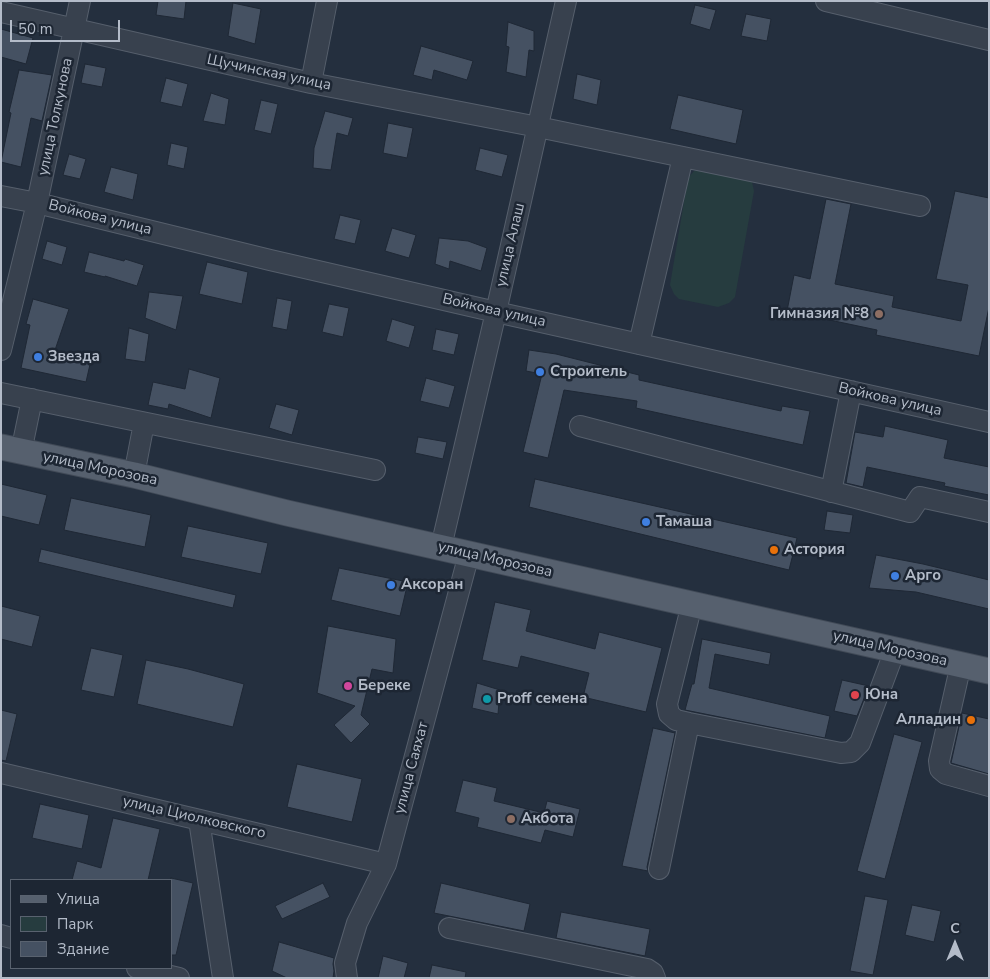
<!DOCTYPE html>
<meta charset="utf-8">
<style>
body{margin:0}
#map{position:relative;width:990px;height:979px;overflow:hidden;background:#242f3e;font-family:"Nunito Sans",sans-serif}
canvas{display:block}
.frame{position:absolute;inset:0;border:2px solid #b4bcc9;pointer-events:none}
.legend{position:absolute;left:10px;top:879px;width:162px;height:90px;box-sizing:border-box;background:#1d2633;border:1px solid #59626f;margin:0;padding:6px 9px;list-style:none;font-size:15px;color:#b4bcc9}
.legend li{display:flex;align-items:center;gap:10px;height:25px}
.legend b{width:25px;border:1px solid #59626f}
.north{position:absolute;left:930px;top:919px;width:50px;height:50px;-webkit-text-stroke:4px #1d2633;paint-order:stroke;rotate:0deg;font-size:14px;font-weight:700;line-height:20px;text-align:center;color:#b4bcc9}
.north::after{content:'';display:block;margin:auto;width:18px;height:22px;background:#b4bcc9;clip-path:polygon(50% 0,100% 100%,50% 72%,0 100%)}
.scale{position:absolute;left:10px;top:20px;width:110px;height:22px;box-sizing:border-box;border:2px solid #b4bcc9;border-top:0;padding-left:6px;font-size:15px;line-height:18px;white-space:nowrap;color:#b4bcc9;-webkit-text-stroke:4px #1d2633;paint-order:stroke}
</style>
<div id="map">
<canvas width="990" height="979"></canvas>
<div class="frame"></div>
<ul class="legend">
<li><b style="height:6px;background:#56606e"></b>Улица</li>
<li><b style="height:14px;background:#263c3f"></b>Парк</li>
<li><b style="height:14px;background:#455162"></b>Здание</li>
</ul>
<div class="north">С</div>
<div class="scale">50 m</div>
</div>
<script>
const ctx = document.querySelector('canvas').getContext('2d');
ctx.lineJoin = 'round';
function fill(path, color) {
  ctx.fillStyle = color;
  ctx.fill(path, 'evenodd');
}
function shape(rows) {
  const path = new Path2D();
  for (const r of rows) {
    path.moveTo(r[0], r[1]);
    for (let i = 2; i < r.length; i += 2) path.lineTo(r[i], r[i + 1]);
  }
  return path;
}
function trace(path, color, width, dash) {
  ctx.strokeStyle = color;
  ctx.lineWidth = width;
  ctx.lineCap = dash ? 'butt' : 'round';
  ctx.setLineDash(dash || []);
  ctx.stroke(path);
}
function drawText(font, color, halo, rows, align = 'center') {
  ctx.font = font + ' "Nunito Sans",sans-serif';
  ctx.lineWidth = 5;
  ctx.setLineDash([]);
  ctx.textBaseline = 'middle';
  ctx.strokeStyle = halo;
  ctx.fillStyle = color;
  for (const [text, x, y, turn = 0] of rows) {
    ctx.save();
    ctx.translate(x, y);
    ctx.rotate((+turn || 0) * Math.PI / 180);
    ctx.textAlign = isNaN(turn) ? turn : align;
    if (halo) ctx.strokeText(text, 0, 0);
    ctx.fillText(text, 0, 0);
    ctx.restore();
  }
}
fill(shape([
 [706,168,747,176,752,182,754,191,735,297,729,303,718,307,679,299,674,294,670,285,688,178,694,171]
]), '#263c3f');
const building = shape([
 [158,1,186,1,184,19,156,15,158,1],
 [233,3,261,9,255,44,228,36,233,3],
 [695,5,716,10,710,30,690,24,695,5],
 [746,14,771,19,767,41,741,36,746,14],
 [508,22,534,31,534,51,529,50,526,77,506,72,509,47,506,46,508,22],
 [1,29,33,38,26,64,1,57,1,29],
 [421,46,473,61,467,80,434,70,432,80,413,75,421,46],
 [85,64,106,68,102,87,81,83,85,64],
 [19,70,52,75,42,121,31,118,21,167,1,162,11,113,9,112,19,70],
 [577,74,601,80,597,105,573,99,577,74],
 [166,78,188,84,182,107,160,102,166,78],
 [211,93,229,99,225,125,203,121,211,93],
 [678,95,743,110,736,144,670,129,678,95],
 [261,100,278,104,271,134,254,130,261,100],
 [325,111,353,118,348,136,337,133,331,170,313,168,314,148,325,111],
 [388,123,413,128,407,158,383,153,388,123],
 [171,143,188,147,184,169,167,165,171,143],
 [480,148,508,155,502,177,475,170,480,148],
 [69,154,86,159,80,179,63,175,69,154],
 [111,167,138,174,133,200,104,192,111,167],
 [955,191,989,198,989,307,979,356,876,335,877,330,787,311,794,275,810,279,826,199,851,204,835,284,894,296,892,307,961,321,968,285,936,279,955,191],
 [340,215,361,220,355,244,334,239,340,215],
 [392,228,416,235,409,258,385,251,392,228],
 [439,238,468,241,487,248,481,271,450,261,449,269,435,264,439,238],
 [47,241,67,247,62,265,42,259,47,241],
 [89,252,124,261,125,259,144,265,137,286,105,276,105,277,84,272,89,252],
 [207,262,248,272,242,304,199,294,207,262],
 [149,292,183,296,176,330,145,318,149,292],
 [277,298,292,301,287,330,272,327,277,298],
 [33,299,69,309,54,353,91,360,86,382,21,368,30,325,26,324,33,299],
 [329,304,349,308,343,337,322,332,329,304],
 [392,319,415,326,409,348,386,341,392,319],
 [129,328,149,334,145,362,125,359,129,328],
 [436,329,459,334,454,355,432,350,436,329],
 [529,350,556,354,639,375,639,380,781,411,782,406,810,411,803,445,636,408,637,401,564,390,548,458,523,452,542,374,526,371,529,350],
 [189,369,220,378,211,418,169,404,168,409,148,405,153,382,185,389,189,369],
 [426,378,455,386,449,408,420,401,426,378],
 [276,404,299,410,292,435,269,428,276,404],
 [885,426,948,440,944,458,989,467,989,495,944,486,945,483,867,467,863,487,846,483,855,432,883,437,885,426],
 [418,437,447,442,443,459,415,453,418,437],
 [535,479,797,538,789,570,529,507,535,479],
 [1,484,47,495,39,525,1,516,1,484],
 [71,498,151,515,145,547,64,530,71,498],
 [827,511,853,515,850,533,824,530,827,511],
 [188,526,268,543,261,574,181,557,188,526],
 [41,549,236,595,233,608,38,562,41,549],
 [876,555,923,564,989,580,989,609,916,592,869,588,876,555],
 [339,568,408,582,400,616,331,600,339,568],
 [495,602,531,610,526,631,595,649,599,632,662,648,646,712,583,697,589,673,521,656,518,668,482,660,495,602],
 [1,606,40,616,32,647,1,639,1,606],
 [328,626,396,639,393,673,372,669,361,715,370,724,351,743,334,725,355,706,317,693,328,626],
 [702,639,771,653,769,665,715,654,709,688,830,716,825,738,685,710,692,684,694,684,702,639],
 [91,648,123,655,114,697,81,690,91,648],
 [146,660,188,669,244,684,233,727,137,704,146,660],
 [842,680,869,686,857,716,834,711,842,680],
 [477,683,500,690,498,714,472,708,477,683],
 [1,710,17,714,6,761,1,760,1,710],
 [962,713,989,719,989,774,951,763,962,713],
 [653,728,675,733,647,867,648,871,622,866,653,728],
 [894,734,922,742,885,879,857,871,894,734],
 [297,764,362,779,352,822,287,807,297,764],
 [463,780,497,788,494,801,544,813,547,801,580,809,573,837,545,830,541,843,477,827,479,818,455,812,463,780],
 [40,804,89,815,82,849,32,838,40,804],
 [113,818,160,829,148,880,72,880,77,861,101,868,113,818],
 [171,878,193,883,176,955,171,955,171,878],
 [323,883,330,897,282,919,275,906,323,883],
 [441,883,530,904,524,931,434,913,441,883],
 [865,896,888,900,873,975,850,971,865,896],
 [912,905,941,911,934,942,905,935,912,905],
 [561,912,650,929,645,956,556,938,561,912],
 [279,942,334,958,333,964,334,971,333,978,287,978,272,971,279,942],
 [383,956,408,963,404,978,378,978,383,956],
 [432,965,466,972,465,978,429,978,432,965]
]);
fill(building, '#455162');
trace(building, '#1f2835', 1);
const minor = shape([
 [826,1,989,40],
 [1,12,311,83,538,127,920,206],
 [311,83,327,1],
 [1,196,37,203,270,260,496,312,989,422],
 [639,344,683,157],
 [1,350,37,203,80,1],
 [1,393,375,470],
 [580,426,910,512,920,497,989,512],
 [21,452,32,399],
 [134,475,144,423],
 [831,492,851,391],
 [441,547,496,312,566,1],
 [692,604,667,704,669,714,676,720,689,723,841,753,851,752,860,743,895,650],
 [961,664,939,761,940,769,946,774,989,786],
 [1,773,386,864],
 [199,820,223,978],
 [659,869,689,723],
 [449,928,647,969,653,973,655,978],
 [1,935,11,938],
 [137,968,179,978],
 [347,978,345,963,357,923,386,864,469,554]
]);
const major = shape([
 [1,447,134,475,287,513,989,671]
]);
trace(minor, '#565f6c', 22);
trace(major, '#414a57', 27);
trace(minor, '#38414e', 20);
trace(major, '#56606e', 25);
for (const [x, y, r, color] of [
 [879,314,5,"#8d6e63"],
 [38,357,5,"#3f7fe0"],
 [540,372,5,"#3f7fe0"],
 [646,522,5,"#3f7fe0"],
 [774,550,5,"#e8710a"],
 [895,576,5,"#3f7fe0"],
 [391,585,5,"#3f7fe0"],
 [348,686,5,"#d1479c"],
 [855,695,5,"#e0444e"],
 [487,699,5,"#0f9aa8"],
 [971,720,5,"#e8710a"],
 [511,819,5,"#8d6e63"]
]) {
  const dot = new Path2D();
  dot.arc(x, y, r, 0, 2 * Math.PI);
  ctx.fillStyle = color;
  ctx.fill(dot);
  trace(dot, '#1d2633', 2);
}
drawText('15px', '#b4bcc9', '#1d2633', [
 ["Щучинская улица",269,73,12],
 ["улица Толкунова",56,117,-78],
 ["Войкова улица",100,218,14],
 ["улица Алаш",511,245,-77],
 ["Войкова улица",494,311,13],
 ["Войкова улица",890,400,13],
 ["улица Морозова",100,469,12],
 ["улица Морозова",495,560,13],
 ["улица Морозова",890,649,13],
 ["улица Саяхат",412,768,-75],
 ["улица Циолковского",194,818,13]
]);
drawText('bold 15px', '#b4bcc9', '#1d2633', [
 ["Гимназия №8",869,314,"right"],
 ["Звезда",48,357],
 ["Строитель",550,372],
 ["Тамаша",656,522],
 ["Астория",784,550],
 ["Арго",905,576],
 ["Аксоран",401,585],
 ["Береке",358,686],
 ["Юна",865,695],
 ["Proff семена",497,699],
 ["Алладин",961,720,"right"],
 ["Акбота",521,819]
], 'left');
</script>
